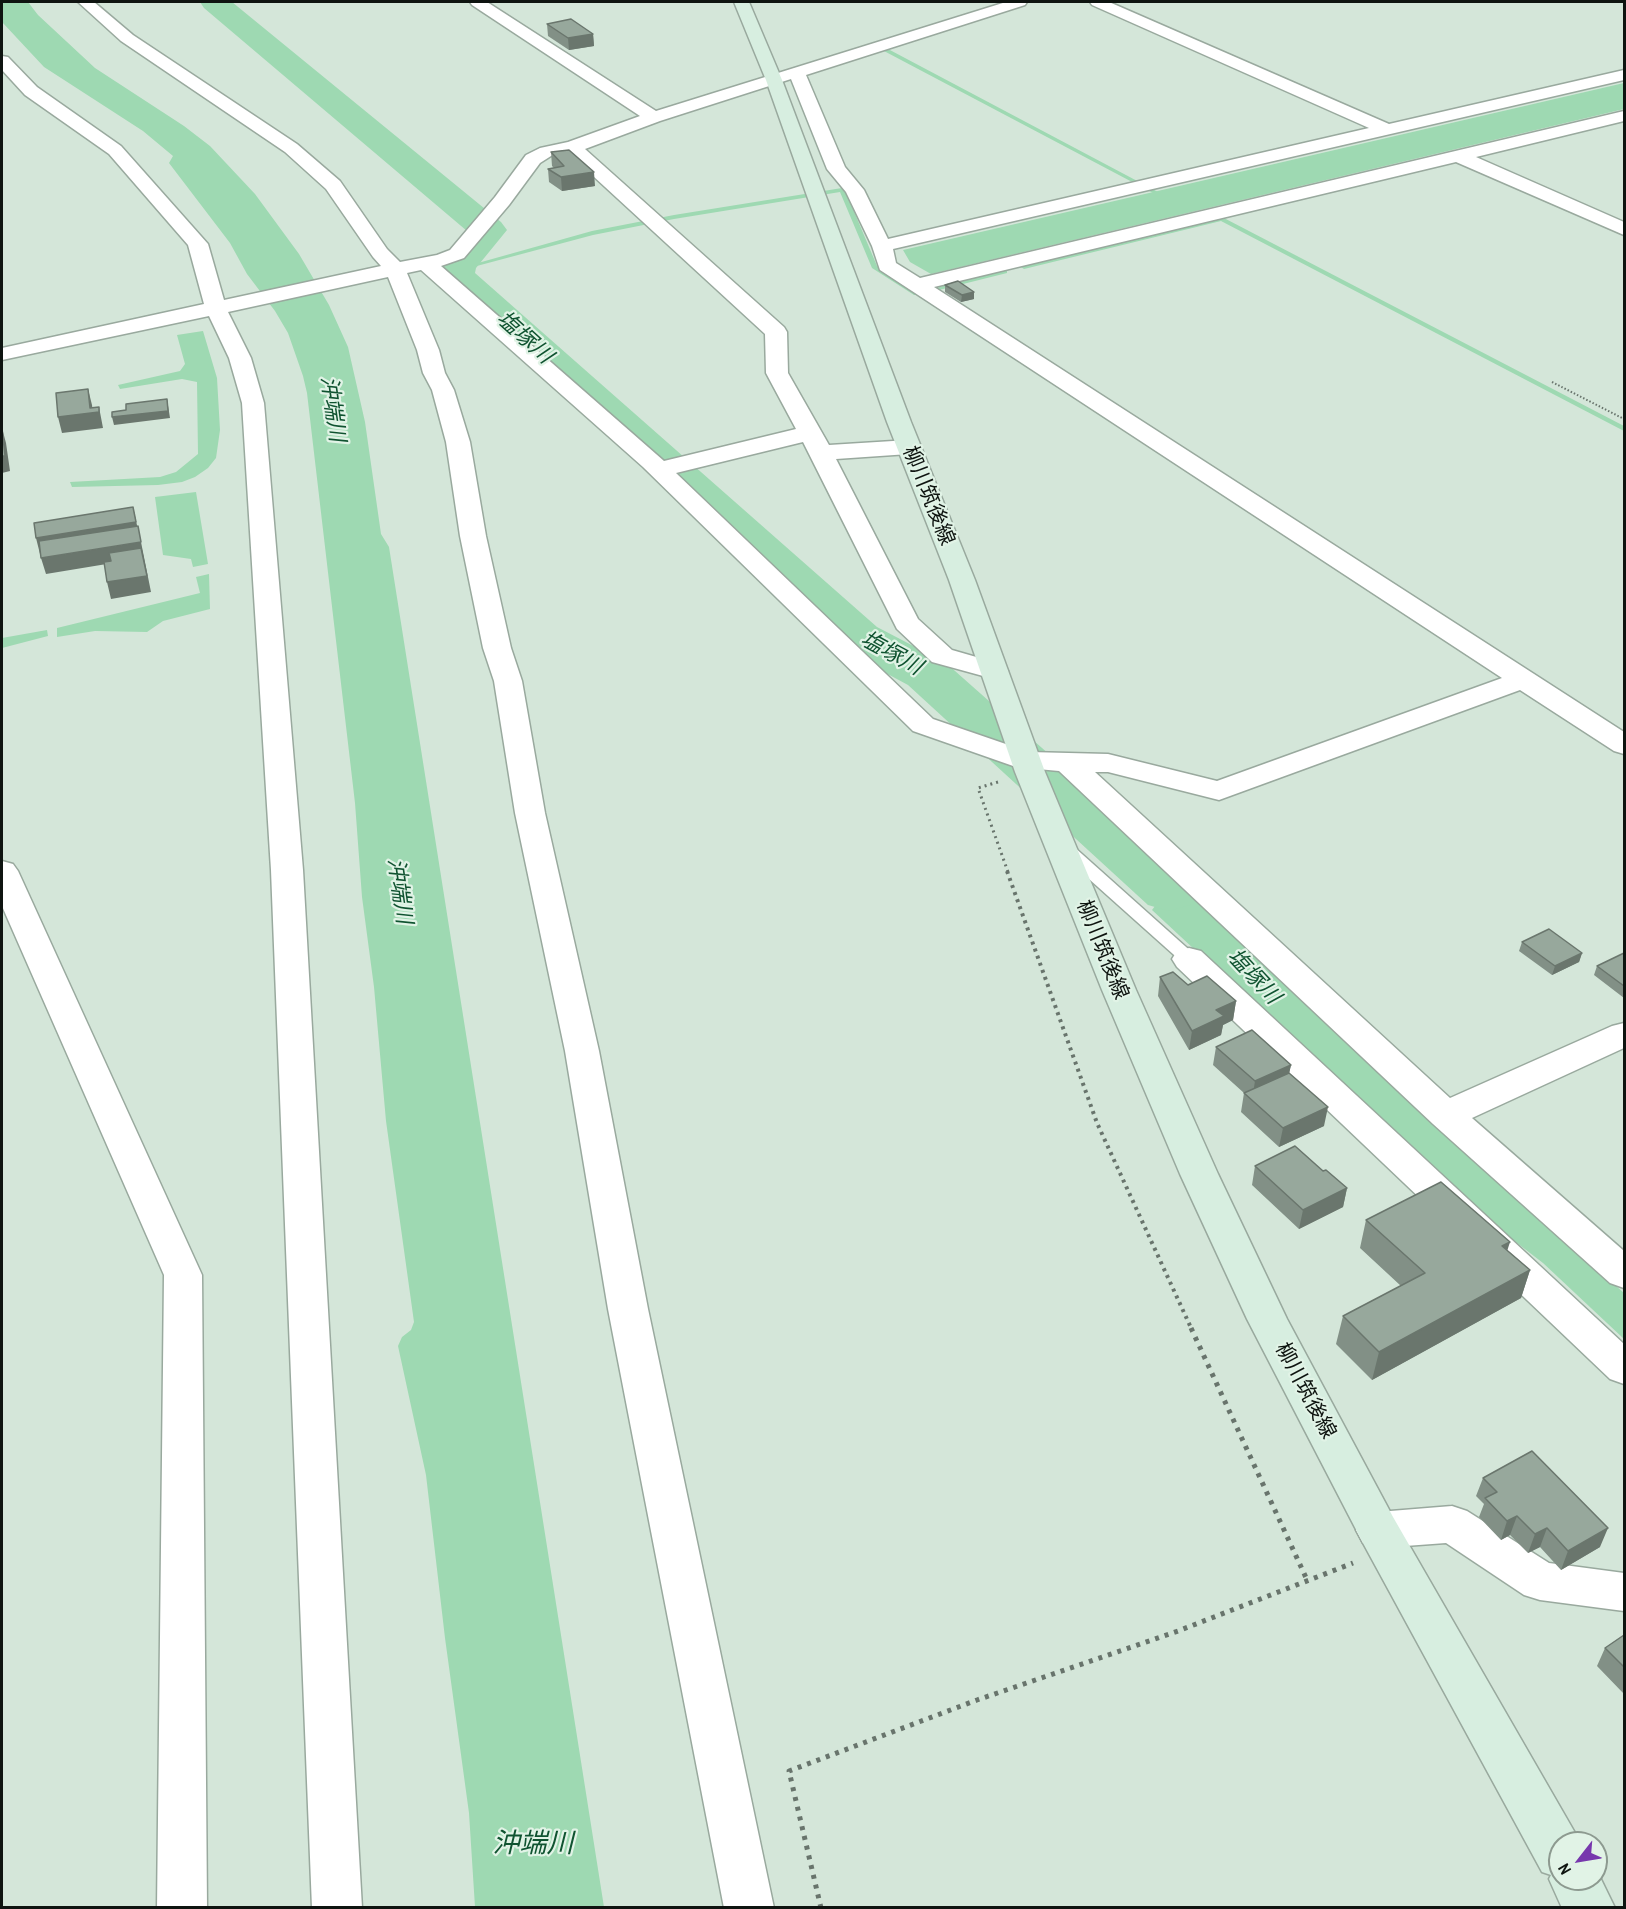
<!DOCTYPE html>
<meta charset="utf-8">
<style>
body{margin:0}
#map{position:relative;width:1626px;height:1909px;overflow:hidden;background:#d4e6d9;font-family:"Archivo Narrow",sans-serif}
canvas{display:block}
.frame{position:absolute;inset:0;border:3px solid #0e1410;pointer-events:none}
.north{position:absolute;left:1548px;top:1831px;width:60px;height:60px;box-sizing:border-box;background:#e1f3e6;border:2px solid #8d9a90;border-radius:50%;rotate:239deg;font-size:16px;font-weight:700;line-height:24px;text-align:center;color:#0e1410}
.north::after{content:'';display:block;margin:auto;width:21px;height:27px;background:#7738ad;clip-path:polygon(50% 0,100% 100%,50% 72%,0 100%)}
</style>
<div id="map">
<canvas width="1626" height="1909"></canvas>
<div class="frame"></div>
<div class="north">N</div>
</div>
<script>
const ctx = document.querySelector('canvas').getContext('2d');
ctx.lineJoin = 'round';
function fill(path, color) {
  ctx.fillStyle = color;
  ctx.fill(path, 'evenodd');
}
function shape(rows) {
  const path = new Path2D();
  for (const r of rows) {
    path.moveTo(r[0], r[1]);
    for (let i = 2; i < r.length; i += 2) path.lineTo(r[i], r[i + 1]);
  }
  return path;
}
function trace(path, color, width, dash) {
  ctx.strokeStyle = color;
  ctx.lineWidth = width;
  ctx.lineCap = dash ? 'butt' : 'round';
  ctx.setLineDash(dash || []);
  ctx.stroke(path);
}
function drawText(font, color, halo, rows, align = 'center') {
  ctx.font = font + ' "Archivo Narrow","Noto Sans JP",sans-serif';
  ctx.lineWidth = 4.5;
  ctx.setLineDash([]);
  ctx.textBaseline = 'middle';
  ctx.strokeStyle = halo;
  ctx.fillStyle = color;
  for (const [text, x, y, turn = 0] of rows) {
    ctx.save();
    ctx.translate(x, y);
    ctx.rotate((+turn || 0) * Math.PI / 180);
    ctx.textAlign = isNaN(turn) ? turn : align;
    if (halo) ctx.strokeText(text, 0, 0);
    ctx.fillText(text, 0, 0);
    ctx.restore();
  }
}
fill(shape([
 [2,2,28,2,38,15,95,68,184,126,210,146,255,194,299,254,329,305,348,347,365,422,381,534,389,547,604,1907,475,1907,469,1813,445,1638,426,1475,398,1346,402,1337,411,1330,414,1322,386,1121,374,987,362,897,355,803,307,393,303,376,288,333,275,311,247,274,230,243,169,163,173,156,143,131,44,67,2,22],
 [1624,83,1624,109,931,274,910,262,903,250],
 [203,331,217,378,220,430,216,458,208,468,195,477,182,482,158,485,72,487,70,482,160,477,176,472,198,454,197,382,182,379,120,389,118,385,180,371,185,364,177,335],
 [196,492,208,564,193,567,191,559,163,555,155,497],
 [209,574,210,609,163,621,147,632,95,631,57,637,57,628,200,593,196,577],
 [47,630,48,636,2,648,2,638],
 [1115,821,1499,1183,1624,1293,1624,1339,1543,1263,1478,1213,1152,910,1155,906,1099,841]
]), '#9ed9b2');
fill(shape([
 [884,49,888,49,1158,192,1153,193,884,51,884,49],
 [842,188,845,190,877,266,918,293,918,295,914,295,872,268,840,192,674,219,593,235,458,271,453,270,592,231,674,215,842,188],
 [1222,217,1624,426,1624,431,1221,221,1024,269,1021,267,1222,217],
 [1005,270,1007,271,1007,273,935,291,932,289,1005,270]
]), '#9ed9b2');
fill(shape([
 [200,2,232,2,501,222,507,230,476,268,475,273,877,627,946,663,1190,879,1199,892,1190,905,1169,911,1148,905,908,685,841,649,441,284,435,276,438,266,467,231,204,8,200,2]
]), '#9ed9b2');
const lane = shape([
 [1067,845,1073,846,1195,955,1198,959,1195,963,1183,963,1061,854,1059,850,1061,846,1067,845]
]);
const street = shape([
 [78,2,94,2,133,35,297,144,340,181,387,249,400,262,437,255,450,250,495,197,526,155,540,148,568,142,640,116,472,5,470,2,487,2,656,111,1006,2,1027,2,1025,5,806,75,845,167,864,190,888,239,1369,128,1092,5,1090,2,1109,2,1389,124,1624,70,1624,80,893,249,896,263,920,278,1624,111,1624,121,1476,157,1624,222,1624,235,1456,162,934,287,1624,732,1624,754,1614,751,1520,690,1219,800,1108,772,1095,772,1450,1098,1612,1026,1624,1023,1624,1048,1472,1118,1624,1251,1624,1288,1610,1283,1433,1124,1059,771,1016,767,913,731,643,467,421,270,407,273,439,350,445,373,454,390,470,442,486,536,511,648,522,681,545,813,599,1051,648,1309,774,1908,724,1908,608,1309,565,1051,515,813,494,681,483,648,460,536,446,442,432,390,423,373,417,350,388,277,228,312,251,358,264,403,303,870,362,1908,312,1908,271,870,242,403,229,358,209,316,2,360,2,348,204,304,188,245,109,154,25,95,2,70,2,56,8,57,37,87,121,146,208,244,224,300,381,266,373,257,326,189,285,152,121,41,78,2],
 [791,79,827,169,846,192,872,246,880,270,1502,678,1217,781,1108,754,1029,752,933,719,676,473,803,442,897,629,932,662,994,679,1004,677,1008,671,1004,665,952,650,918,619,836,459,909,454,917,452,921,447,917,442,909,440,829,445,788,373,787,332,784,327,585,149,660,121,791,79],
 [568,153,765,334,766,373,796,429,664,461,441,266,464,258,509,205,540,163,551,156,568,153],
 [2,861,13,864,18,871,202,1275,207,1908,157,1908,164,1275,2,906,2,861],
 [1189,948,1201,951,1624,1344,1624,1384,1610,1379,1177,967,1172,959,1177,951,1189,948],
 [1452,1506,1467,1511,1549,1563,1624,1573,1624,1611,1540,1600,1524,1595,1446,1543,1378,1548,1363,1543,1356,1530,1363,1517,1378,1512,1452,1506]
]);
const secondary = shape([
 [734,2,749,2,782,80,911,422,975,580,1045,772,1136,990,1218,1174,1287,1319,1393,1517,1578,1838,1580,1843,1560,1843,1560,1879,1596,1879,1596,1869,1615,1908,1562,1908,1549,1879,1551,1875,1542,1872,1363,1543,1247,1319,1180,1174,1102,990,1015,772,949,580,887,422,766,80,734,2]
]);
trace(lane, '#99a99e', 3);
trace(street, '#99a99e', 3);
trace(secondary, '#99a99e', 3);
trace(shape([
 [1552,382,1624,419]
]), '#68746c', 2, [1.5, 2]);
trace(shape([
 [998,782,978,788,1008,872]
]), '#68746c', 3, [2, 4]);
trace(shape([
 [1007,871,1097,1123,1192,1330]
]), '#68746c', 4, [3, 4.5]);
trace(shape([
 [1191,1328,1308,1582],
 [821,1908,789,1771,977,1700,1178,1631,1353,1563]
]), '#68746c', 5, [4, 6]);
fill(lane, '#fff');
fill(street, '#fff');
fill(secondary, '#d7eee0');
fill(shape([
 [547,24,593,34,594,46,569,50,548,36],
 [551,152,595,186,562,191,549,182,548,169,554,168,552,166],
 [945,285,974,299,961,302,945,292],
 [1522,942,1582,953,1579,962,1552,975,1519,951],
 [1624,953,1624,998,1594,975,1597,966],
 [1160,977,1188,985,1236,1001,1233,1020,1223,1025,1221,1035,1189,1050,1158,996],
 [1216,1047,1291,1065,1289,1073,1324,1126,1279,1147,1241,1112,1244,1093,1213,1065],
 [1255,1166,1323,1171,1347,1188,1343,1207,1299,1229,1252,1185],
 [1366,1220,1507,1250,1530,1270,1521,1298,1372,1380,1336,1344,1343,1316,1401,1286,1360,1248],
 [1483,1478,1600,1547,1561,1570,1540,1547,1528,1553,1510,1535,1501,1540,1479,1517,1484,1504,1476,1496],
 [1624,1635,1624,1694,1597,1666,1605,1648]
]), '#829086');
fill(shape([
 [593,34,594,46,569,50,568,38],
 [594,172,595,186,562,191,561,177],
 [974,292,974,299,961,302,962,295],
 [88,389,92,405,93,413,99,407,103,428,62,433,58,417,90,408],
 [167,399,170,418,114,425,112,417],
 [2,428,6,443,10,471,2,473],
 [133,507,140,539,40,554,36,538],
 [141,542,151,592,111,599,107,582,143,558,46,574,41,558],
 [1582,953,1579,962,1552,975,1555,966],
 [1236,1001,1233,1020,1223,1025,1221,1035,1189,1050,1192,1031,1216,1010],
 [1291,1065,1287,1083,1252,1100,1255,1081],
 [1328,1107,1324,1126,1279,1147,1283,1128],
 [1347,1188,1343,1207,1299,1229,1303,1210],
 [1510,1242,1501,1270,1502,1246],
 [1530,1270,1521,1298,1372,1380,1379,1352],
 [1517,1516,1510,1535,1501,1540,1507,1521],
 [1547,1528,1540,1547,1528,1553,1535,1534],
 [1608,1528,1600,1547,1561,1570,1568,1551]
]), '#6a766d');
const building = shape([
 [571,19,593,34,568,38,547,24,571,19],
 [569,150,594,172,561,177,548,169,564,166,551,152,569,150],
 [958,281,974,292,962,295,945,285,958,281],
 [88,389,90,408,99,407,99,412,58,417,56,393,88,389],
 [167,399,168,411,112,417,112,412,126,410,126,404,167,399],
 [2,428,5,456,2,456,2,428],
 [133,507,136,522,36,538,34,523,133,507],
 [138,526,141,542,41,558,39,541,138,526],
 [141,548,147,576,107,582,104,562,111,561,109,553,141,548],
 [1549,929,1582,953,1555,966,1522,942,1549,929],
 [1624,953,1624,986,1597,966,1624,953],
 [1173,972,1188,985,1207,976,1236,1001,1216,1010,1224,1016,1192,1031,1160,977,1173,972],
 [1252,1030,1291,1065,1255,1081,1216,1047,1252,1030],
 [1289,1073,1328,1107,1283,1128,1244,1093,1289,1073],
 [1295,1146,1323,1171,1326,1170,1347,1188,1303,1210,1255,1166,1295,1146],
 [1441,1182,1510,1242,1502,1246,1530,1270,1379,1352,1343,1316,1425,1273,1366,1220,1441,1182],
 [1532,1451,1608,1528,1568,1551,1547,1528,1535,1534,1517,1516,1507,1521,1485,1498,1497,1492,1483,1478,1532,1451],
 [1624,1635,1624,1667,1605,1648,1624,1635]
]);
fill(building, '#97a89c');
trace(building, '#6a766d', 1.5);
drawText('21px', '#0e1410', '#e1f3e6', [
 ["柳川筑後線",928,496,68],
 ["柳川筑後線",1102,950,68],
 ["柳川筑後線",1305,1391,62]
]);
drawText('italic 22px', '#0f5330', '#e1f3e6', [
 ["塩塚川",524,338,42],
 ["沖端川",332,409,82],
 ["塩塚川",891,654,29],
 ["沖端川",399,891,82],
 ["塩塚川",1253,977,47]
]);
drawText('italic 27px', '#0f5330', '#e1f3e6', [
 ["沖端川",533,1845]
]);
</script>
